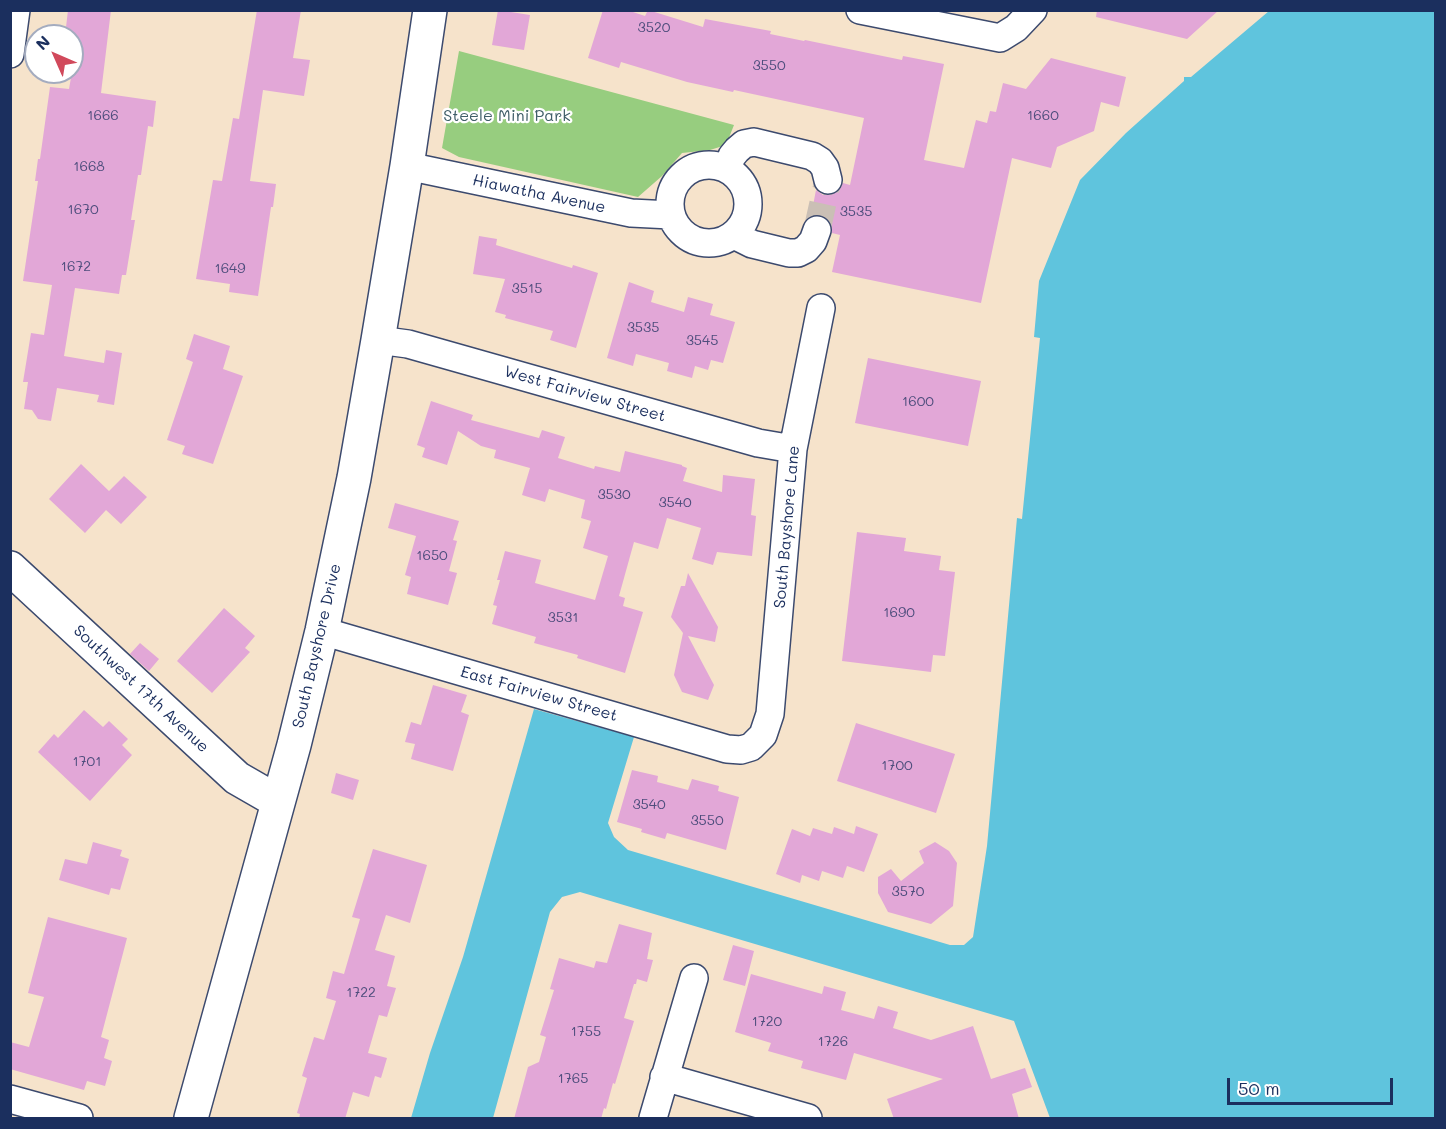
<!DOCTYPE html>
<style>
body{margin:0}
#map{position:relative;width:1446px;height:1129px;overflow:hidden;background:#f6e3cb;font-family:Mali,sans-serif}
canvas{display:block}
.frame{position:absolute;inset:0;border:12px solid #1b2f5e;pointer-events:none}
.north{position:absolute;left:24px;top:24px;width:60px;height:60px;box-sizing:border-box;background:#fff;border:2px solid #a4acbf;border-radius:50%;rotate:315deg;font-size:16px;font-weight:700;line-height:24px;text-align:center;color:#1b2f5e}
.north::after{content:'';display:block;margin:auto;width:21px;height:27px;background:#d1495b;clip-path:polygon(50% 0,100% 100%,50% 72%,0 100%)}
.scale{position:absolute;left:1227px;top:1078px;width:166px;height:27px;box-sizing:border-box;border:3px solid #1b2f5e;border-top:0;padding-left:8px;font-size:18px;line-height:21px;white-space:nowrap;color:#1b2f5e;-webkit-text-stroke:4px #fff;paint-order:stroke}
</style>
<div id="map">
<canvas width="1446" height="1129"></canvas>
<div class="frame"></div>
<div class="north">N</div>
<div class="scale">50 m</div>
</div>
<script>
const ctx = document.querySelector('canvas').getContext('2d');
ctx.lineJoin = 'round';
function fill(path, color) {
  ctx.fillStyle = color;
  ctx.fill(path, 'evenodd');
}
function shape(rows) {
  const path = new Path2D();
  for (const r of rows) {
    if (r.length === 3) {
      path.moveTo(r[0] + r[2], r[1]);
      path.arc(r[0], r[1], r[2], 0, 2 * Math.PI);
      continue;
    }
    path.moveTo(r[0], r[1]);
    for (let i = 2; i < r.length; i += 2) path.lineTo(r[i], r[i + 1]);
  }
  return path;
}
function trace(path, color, width, dash) {
  ctx.strokeStyle = color;
  ctx.lineWidth = width;
  ctx.lineCap = dash ? 'butt' : 'round';
  ctx.setLineDash(dash || []);
  ctx.stroke(path);
}
function drawText(font, color, halo, rows, align = 'center') {
  ctx.font = font + ' Mali,sans-serif';
  ctx.lineWidth = 4.5;
  ctx.setLineDash([]);
  ctx.textBaseline = 'middle';
  ctx.strokeStyle = halo;
  ctx.fillStyle = color;
  for (const [text, x, y, turn = 0] of rows) {
    ctx.save();
    ctx.translate(x, y);
    ctx.rotate((+turn || 0) * Math.PI / 180);
    ctx.textAlign = isNaN(turn) ? turn : align;
    if (halo) ctx.strokeText(text, 0, 0);
    ctx.fillText(text, 0, 0);
    ctx.restore();
  }
}
fill(shape([
 [459,51,734,125,726,145,710,150,682,153,662,176,638,197,459,157,442,148]
]), '#97cd7f');
fill(shape([
 [1269,11,1435,11,1435,1118,1050,1118,1014,1021,580,892,562,897,550,912,493,1118,411,1118,430,1053,463,957,534,709,634,737,608,823,614,837,628,850,950,945,964,945,973,937,987,846,1017,518,1022,519,1040,338,1034,337,1039,281,1080,180,1126,133,1184,81,1184,77,1191,77]
]), '#5fc4dd');
fill(shape([
 [68,10,111,10,101,93,156,101,153,127,148,126,141,175,138,175,131,220,135,220,126,275,122,275,119,294,75,288,64,356,104,363,106,350,122,353,114,405,97,402,99,395,57,388,51,421,38,419,32,410,24,409,28,382,23,382,31,333,44,335,52,285,23,281,38,181,35,181,38,159,40,159,50,87,69,89,72,72,72,36,65,36],
 [257,10,301,10,293,58,310,60,304,96,263,90,250,181,276,184,273,207,271,207,258,296,229,292,230,284,196,279,213,180,222,181,233,118,239,119],
 [498,10,530,15,524,50,492,45],
 [603,10,627,10,645,16,648,10,703,27,705,19,771,31,770,34,804,41,805,40,902,60,903,56,944,64,924,160,964,168,976,120,987,123,990,111,996,112,1003,83,1026,89,1051,58,1126,77,1119,107,1101,102,1094,131,1057,147,1051,168,1012,158,981,303,832,272,840,235,832,233,832,227,829,220,823,215,811,216,816,190,823,195,831,195,839,191,843,183,850,185,864,118,734,90,733,92,687,82,621,62,619,68,588,58],
 [1097,10,1219,10,1187,39,1096,17],
 [479,236,497,239,496,245,572,268,573,265,598,273,576,348,550,340,553,331,505,318,506,315,495,312,505,279,473,274],
 [629,282,654,291,651,302,684,312,688,297,713,304,710,315,735,322,723,363,711,360,708,370,695,366,692,378,667,371,669,363,636,354,633,366,607,358],
 [194,334,230,346,223,369,243,376,213,464,182,454,185,446,167,440,193,362,186,359],
 [868,358,981,381,968,446,855,423],
 [431,401,473,415,471,420,539,438,542,430,565,437,558,458,594,469,595,466,620,472,625,451,682,465,682,466,687,468,683,481,722,492,723,475,755,479,751,515,756,516,752,556,717,552,713,565,692,559,701,528,667,518,658,549,634,542,619,596,625,598,623,606,643,612,625,673,577,658,578,655,534,643,536,637,492,624,497,606,493,605,500,580,497,580,505,551,541,560,535,583,595,600,608,556,583,548,591,521,581,518,585,500,549,489,545,502,522,495,530,468,494,458,496,450,481,446,458,431,447,465,422,457,425,448,417,445],
 [81,464,109,491,124,476,147,497,121,524,106,510,85,533,49,499],
 [395,503,459,521,453,540,457,541,449,571,457,573,448,605,407,594,411,577,405,575,416,536,388,528],
 [857,532,906,538,904,551,941,556,939,570,955,572,945,656,933,655,931,672,842,661],
 [688,573,718,627,715,642,688,636,714,685,708,700,682,692,674,675,683,633,671,617,681,586,685,586],
 [224,608,255,636,245,648,250,652,212,693,177,661],
 [140,643,159,659,149,671,130,654],
 [433,685,467,695,461,712,469,715,453,771,411,759,415,744,405,742,411,722,421,725],
 [84,710,103,727,109,721,128,739,122,745,132,755,90,801,38,752,54,734,58,738],
 [856,723,955,754,936,813,837,781],
 [632,770,658,776,657,782,688,790,692,779,719,786,718,791,739,797,726,850,667,833,665,839,641,832,642,829,617,822],
 [336,773,359,780,353,800,331,793],
 [856,826,878,834,864,872,847,866,843,878,822,871,819,881,802,875,800,883,776,874,792,829,810,836,813,828,832,834,834,827,854,834],
 [93,842,122,850,120,856,129,859,120,890,111,888,109,895,59,880,65,859,87,864],
 [935,842,949,851,957,863,953,906,931,924,888,912,878,893,878,877,891,869,901,881,924,863,919,851],
 [373,849,427,865,410,923,386,915,375,950,395,956,387,986,396,988,387,1017,379,1015,368,1053,387,1058,381,1078,375,1076,369,1097,353,1092,345,1119,299,1119,300,1114,297,1113,307,1078,302,1076,314,1037,324,1040,336,1001,326,998,333,971,344,974,360,919,352,917],
 [48,917,127,938,101,1037,109,1040,104,1058,112,1061,105,1086,87,1081,84,1090,10,1069,10,1042,29,1047,44,997,28,993],
 [619,924,652,933,647,959,653,960,647,982,637,979,636,984,634,984,624,1018,634,1021,615,1084,613,1083,606,1109,604,1108,601,1119,514,1119,528,1067,539,1062,546,1037,540,1035,554,990,550,989,559,958,594,968,596,961,607,963],
 [733,945,754,951,745,986,723,980],
 [751,974,822,994,824,986,846,992,841,1010,874,1019,878,1006,898,1012,893,1028,931,1040,973,1026,991,1079,1025,1068,1032,1087,1012,1094,1019,1119,894,1119,887,1099,943,1079,854,1053,846,1080,801,1068,803,1061,768,1051,771,1043,735,1032]
]), '#e2a7d7');
trace(shape([
 [817,230,828,180]
]), '#cabfb5', 27, [27, 14]);
const minor = shape([
 [860,10,1000,38,1016,28,1033,10],
 [10,54,16,10],
 [709,204,39],
 [407,166,631,213,671,215],
 [727,169,732,156,737,150,744,144,754,142,812,156,820,161,825,168,828,180],
 [734,235,752,244,789,253,798,253,806,249,813,241,817,230],
 [378,340,408,344,758,443,793,449],
 [322,631,727,749,741,750,751,747,763,735,770,714,793,449,821,308],
 [664,1077,808,1118],
 [10,1099,79,1118],
 [653,1118,694,978]
]);
const major = shape([
 [10,568,237,778,277,801],
 [191,1118,294,745,322,631,354,478,378,340,407,166,430,10]
]);
trace(minor, '#3c4a6e', 30);
trace(major, '#3c4a6e', 36);
trace(minor, '#fff', 27);
trace(major, '#fff', 33);
drawText('14px', '#4d4d7c', null, [
 ["3520",654,28],
 ["3550",769,66],
 ["1666",103,116],
 ["1660",1043,116],
 ["1668",89,167],
 ["1670",83,210],
 ["3535",856,212],
 ["1672",76,267],
 ["1649",230,269],
 ["3515",527,289],
 ["3535",643,328],
 ["3545",702,341],
 ["1600",918,402],
 ["3530",614,495],
 ["3540",675,503],
 ["1650",432,556],
 ["1690",899,613],
 ["3531",563,618],
 ["1701",87,762],
 ["1700",897,766],
 ["3540",649,805],
 ["3550",707,821],
 ["3570",908,892],
 ["1722",361,993],
 ["1720",767,1022],
 ["1755",586,1032],
 ["1726",833,1042],
 ["1765",573,1079]
]);
drawText('16px', '#405e68', '#fff', [
 ["Steele Mini Park",507,116]
]);
drawText('16px', '#1b2f5e', '#fff', [
 ["Hiawatha Avenue",539,194,12],
 ["West Fairview Street",585,394,16],
 ["South Bayshore Lane",787,527,-85],
 ["South Bayshore Drive",317,646,-77],
 ["Southwest 17th Avenue",141,689,43],
 ["East Fairview Street",539,694,16]
]);
</script>
